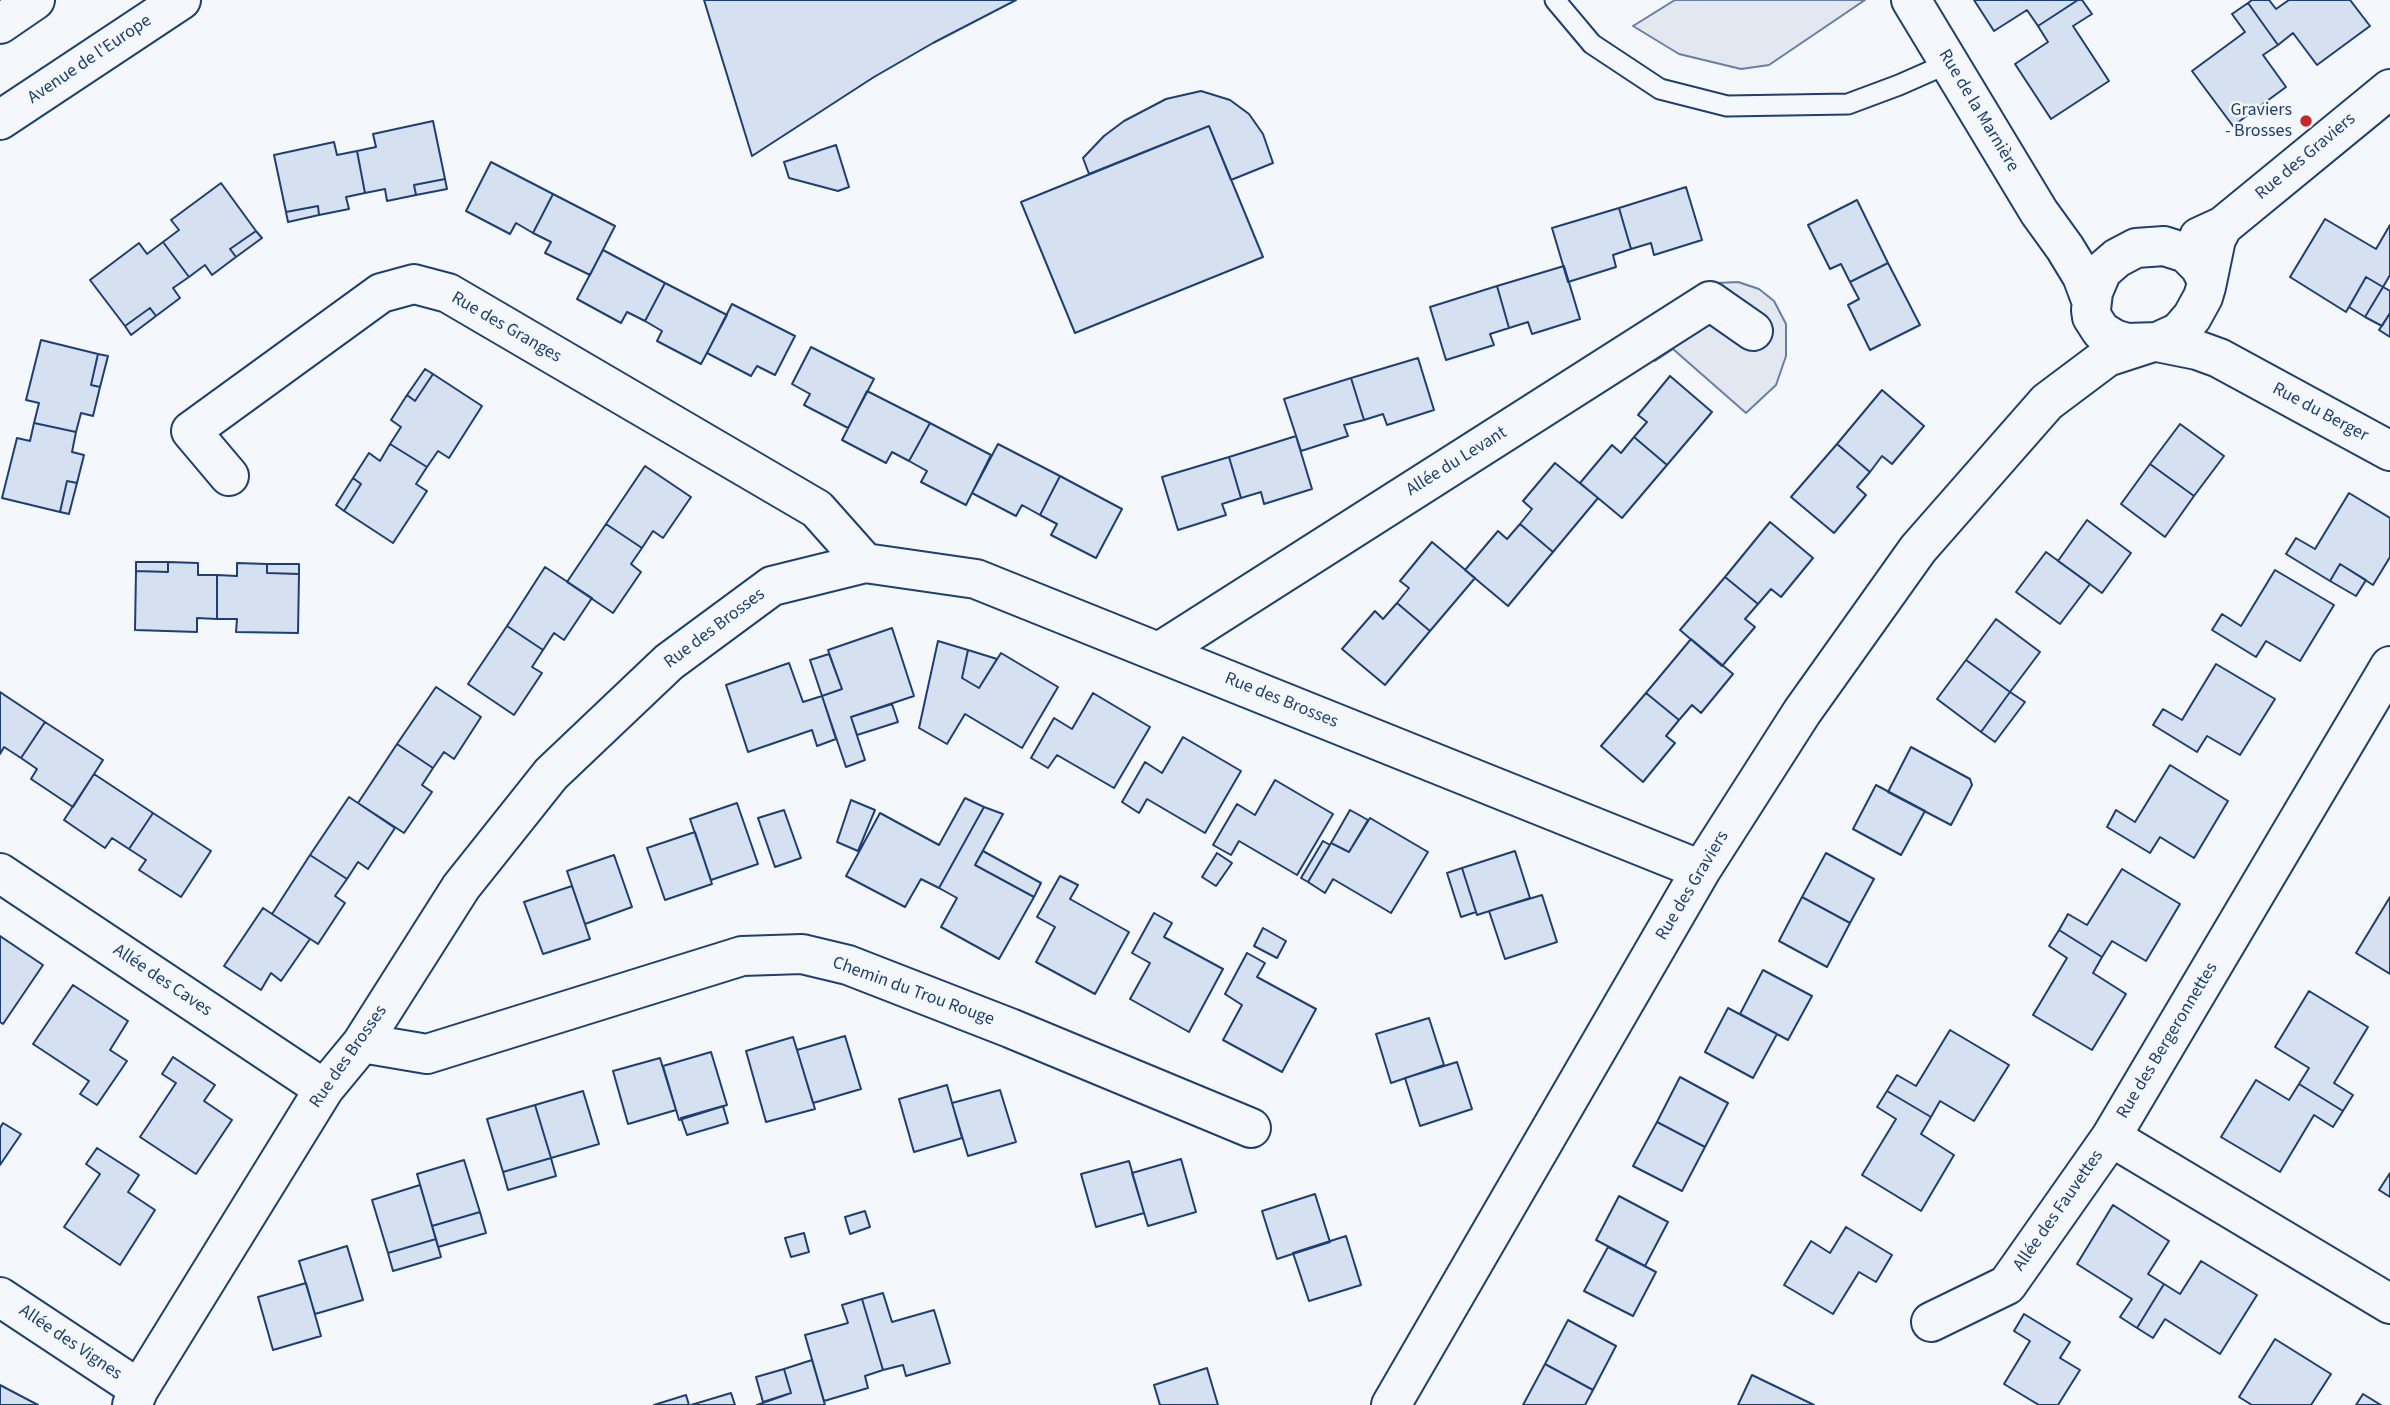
<!DOCTYPE html>
<meta charset="utf-8">
<style>
body{margin:0}
canvas{display:block;background:#f4f7fb}
</style>
<canvas width="2390" height="1405"></canvas>
<script>
const ctx = document.querySelector('canvas').getContext('2d');
ctx.lineJoin = 'round';
function fill(path, color) {
  ctx.fillStyle = color;
  ctx.fill(path, 'evenodd');
}
function shape(rows) {
  const path = new Path2D();
  for (const r of rows) {
    path.moveTo(r[0], r[1]);
    for (let i = 2; i < r.length; i += 2) path.lineTo(r[i], r[i + 1]);
  }
  return path;
}
function trace(path, color, width, dash) {
  ctx.strokeStyle = color;
  ctx.lineWidth = width;
  ctx.lineCap = dash ? 'butt' : 'round';
  ctx.setLineDash(dash || []);
  ctx.stroke(path);
}
function drawText(font, color, halo, rows, align = 'center') {
  ctx.font = font + ' "Source Sans 3",sans-serif';
  ctx.lineWidth = 5;
  ctx.setLineDash([]);
  ctx.textBaseline = 'middle';
  ctx.strokeStyle = halo;
  ctx.fillStyle = color;
  for (const [text, x, y, turn = 0] of rows) {
    ctx.save();
    ctx.translate(x, y);
    ctx.rotate((+turn || 0) * Math.PI / 180);
    ctx.textAlign = isNaN(turn) ? turn : align;
    if (halo) ctx.strokeText(text, 0, 0);
    ctx.fillText(text, 0, 0);
    ctx.restore();
  }
}
const parking = shape([
 [1675,0,1865,0,1769,65,1741,69,1679,54,1633,26,1675,0],
 [1738,282,1759,289,1774,301,1786,324,1786,356,1776,385,1746,413,1673,349,1655,361,1641,328,1717,283,1738,282]
]);
fill(parking, '#e3e8f0');
trace(parking, '#687fa3', 2);
const building = shape([
 [704,0,1016,0,933,43,874,77,752,156,704,0],
 [1974,0,2078,0,2038,26,2027,10,1994,31,1974,0],
 [2078,0,2082,0,2092,14,2073,26,2109,81,2051,119,2015,64,2048,42,2038,26,2078,0],
 [2252,0,2269,0,2276,9,2289,0,2350,0,2370,26,2317,65,2293,33,2278,45,2248,3,2252,0],
 [2248,3,2278,45,2263,55,2286,87,2233,126,2192,71,2245,32,2232,14,2248,3],
 [1201,91,1230,100,1249,114,1263,134,1273,163,1231,180,1209,126,1089,174,1083,158,1104,136,1124,121,1166,99,1201,91],
 [433,121,445,179,414,185,416,195,387,201,385,189,365,193,357,151,376,147,373,134,433,121],
 [1209,126,1263,257,1075,333,1021,202,1209,126],
 [334,142,337,155,357,151,365,193,346,197,349,209,319,215,318,206,286,212,274,155,334,142],
 [836,145,849,187,838,191,789,178,784,162,836,145],
 [491,162,553,194,533,233,516,223,510,234,466,211,491,162],
 [445,179,447,189,416,195,414,185,445,179],
 [221,183,256,231,230,249,236,257,212,275,205,265,189,277,163,242,179,230,171,220,221,183],
 [1686,187,1702,240,1654,255,1651,243,1631,249,1619,208,1686,187],
 [553,194,615,226,590,275,545,253,551,242,533,233,553,194],
 [1857,200,1888,263,1850,282,1841,264,1830,269,1808,225,1857,200],
 [318,206,319,215,288,222,286,212,318,206],
 [1619,208,1631,249,1613,255,1616,267,1568,282,1552,228,1619,208],
 [2325,219,2376,249,2390,225,2390,275,2383,287,2366,277,2346,312,2290,277,2325,219],
 [256,231,262,238,236,257,230,249,256,231],
 [163,242,189,277,173,288,180,298,156,316,150,308,125,326,90,280,139,243,147,254,163,242],
 [603,250,665,283,645,321,627,312,621,323,577,299,603,250],
 [1888,263,1920,325,1870,350,1848,305,1859,299,1850,282,1888,263],
 [1564,266,1580,319,1532,334,1528,322,1509,328,1497,286,1564,266],
 [2366,277,2383,287,2365,317,2349,307,2366,277],
 [665,283,727,315,701,364,657,341,662,331,645,321,665,283],
 [1497,286,1509,328,1490,334,1494,345,1446,360,1430,307,1497,286],
 [2383,287,2390,291,2390,313,2382,326,2365,317,2383,287],
 [732,304,795,336,775,375,757,366,751,376,707,353,732,304],
 [150,308,156,316,131,335,125,326,150,308],
 [2390,313,2390,337,2379,330,2390,313],
 [41,340,98,354,91,385,100,387,93,416,81,413,76,432,34,423,39,403,26,400,41,340],
 [811,347,874,379,848,428,804,405,810,394,792,384,811,347],
 [98,354,108,356,100,387,91,385,98,354],
 [1418,358,1434,410,1387,425,1383,414,1364,420,1351,378,1418,358],
 [425,369,433,374,415,401,407,395,425,369],
 [433,374,482,406,449,458,438,451,427,467,390,444,401,427,391,420,407,395,415,401,433,374],
 [1670,376,1712,412,1667,465,1634,437,1647,422,1638,415,1670,376],
 [1351,378,1364,420,1344,425,1348,436,1301,451,1284,399,1351,378],
 [1882,390,1924,426,1892,464,1882,456,1870,472,1837,444,1882,390],
 [867,391,930,423,909,461,892,452,886,463,842,440,867,391],
 [34,423,76,432,72,452,84,455,77,483,67,481,60,512,2,498,17,438,30,441,34,423],
 [930,423,991,455,966,505,921,482,927,471,909,461,930,423],
 [2180,424,2224,456,2194,496,2150,464,2180,424],
 [1296,436,1312,489,1264,504,1261,492,1241,498,1229,457,1296,436],
 [1634,437,1667,465,1622,518,1580,483,1612,445,1621,453,1634,437],
 [390,444,427,467,416,484,427,491,393,543,344,511,361,484,353,478,369,453,380,461,390,444],
 [998,444,1060,476,1040,515,1022,505,1016,516,972,493,998,444],
 [1837,444,1870,472,1857,487,1866,495,1834,533,1791,497,1837,444],
 [1229,457,1241,498,1222,504,1226,515,1178,530,1162,477,1229,457],
 [1555,463,1598,498,1553,552,1520,524,1532,509,1523,501,1555,463],
 [2150,464,2194,496,2165,537,2121,504,2150,464],
 [645,466,691,497,663,538,653,531,642,548,606,524,645,466],
 [1060,476,1122,509,1096,558,1051,535,1057,524,1040,515,1060,476],
 [353,478,361,484,344,511,336,505,353,478],
 [67,481,77,483,69,514,60,512,67,481],
 [2349,493,2390,518,2390,557,2373,585,2340,564,2330,581,2286,554,2296,538,2315,549,2349,493],
 [2087,520,2131,553,2102,593,2058,561,2087,520],
 [1770,522,1813,558,1781,597,1771,589,1758,604,1725,577,1770,522],
 [606,524,642,548,631,564,641,572,613,613,567,582,606,524],
 [1520,524,1553,552,1508,606,1465,570,1498,531,1507,539,1520,524],
 [1432,542,1475,578,1430,631,1397,603,1409,588,1400,581,1432,542],
 [2046,552,2090,584,2060,624,2016,592,2046,552],
 [136,562,168,562,168,572,136,571,136,562],
 [168,562,198,563,198,575,217,575,217,619,197,618,197,632,135,630,136,571,168,572,168,562],
 [237,563,267,564,267,573,299,574,298,633,236,632,237,619,217,619,217,575,237,576,237,563],
 [267,564,299,564,299,574,267,573,267,564],
 [2340,564,2366,580,2356,596,2330,581,2340,564],
 [545,567,592,598,564,640,554,633,543,650,507,626,545,567],
 [2275,570,2334,605,2300,661,2266,641,2256,657,2212,630,2222,614,2241,626,2275,570],
 [1725,577,1758,604,1745,619,1755,627,1722,666,1680,630,1725,577],
 [1397,603,1430,631,1385,685,1342,649,1375,611,1383,619,1397,603],
 [1996,619,2040,652,2010,692,1966,660,1996,619],
 [507,626,543,650,532,667,542,673,514,715,468,684,507,626],
 [892,628,914,696,851,717,865,760,846,767,822,696,842,689,828,650,892,628],
 [1691,639,1733,674,1701,713,1692,705,1679,720,1646,693,1691,639],
 [938,641,968,650,962,678,979,688,1001,653,1058,687,1022,748,965,714,947,744,919,728,938,641],
 [968,650,997,659,979,688,962,678,968,650],
 [829,654,842,689,822,696,810,660,829,654],
 [1966,660,2010,692,1981,732,1937,699,1966,660],
 [789,663,803,702,822,696,836,739,817,746,812,730,748,752,726,685,789,663],
 [2216,664,2275,699,2240,755,2207,736,2197,752,2153,725,2163,709,2182,720,2216,664],
 [436,687,481,717,454,759,444,752,433,768,397,744,436,687],
 [0,692,45,722,21,758,4,747,0,754,0,692],
 [2010,692,2025,702,1995,742,1981,732,2010,692],
 [1093,693,1150,727,1114,788,1057,755,1048,768,1031,758,1054,718,1072,729,1093,693],
 [1646,693,1679,720,1666,736,1675,743,1643,782,1601,746,1646,693],
 [892,704,898,722,857,735,851,717,892,704],
 [45,722,103,760,73,807,31,779,37,769,21,758,45,722],
 [1183,737,1241,771,1205,833,1147,799,1139,813,1122,802,1145,762,1162,773,1183,737],
 [397,744,433,768,422,785,432,792,404,833,358,803,397,744],
 [1911,747,1970,779,1972,785,1951,825,1888,792,1911,747],
 [2170,765,2228,801,2194,858,2160,837,2150,853,2107,827,2116,810,2135,822,2170,765],
 [94,774,153,813,129,849,112,838,105,848,64,820,94,774],
 [1275,780,1333,814,1297,875,1239,841,1231,855,1213,845,1237,804,1255,815,1275,780],
 [1876,785,1925,811,1901,855,1853,829,1876,785],
 [349,797,395,828,368,869,358,862,347,879,310,855,349,797],
 [965,798,984,807,939,888,921,879,905,907,846,876,880,813,939,845,965,798],
 [851,800,875,810,858,851,837,842,851,800],
 [737,803,758,864,711,880,690,819,737,803],
 [984,807,1003,814,975,865,1034,897,999,959,941,927,957,898,939,888,984,807],
 [784,810,801,858,775,867,758,818,784,810],
 [1350,810,1368,820,1349,852,1331,843,1350,810],
 [153,813,211,851,181,897,139,870,146,860,129,849,153,813],
 [1370,818,1428,852,1391,913,1333,879,1325,893,1308,882,1331,843,1349,852,1370,818],
 [695,832,712,884,665,900,647,848,695,832],
 [1323,841,1330,845,1308,882,1301,878,1323,841],
 [983,851,1041,883,1034,897,975,865,983,851],
 [1515,851,1530,898,1477,915,1462,868,1515,851],
 [1217,853,1232,863,1216,886,1202,877,1217,853],
 [1826,853,1874,879,1850,923,1802,897,1826,853],
 [310,855,347,879,335,896,345,903,318,944,272,914,310,855],
 [614,855,632,907,585,924,567,871,614,855],
 [1462,868,1476,912,1461,917,1447,873,1462,868],
 [2122,869,2180,904,2146,961,2112,941,2102,957,2059,930,2068,914,2087,925,2122,869],
 [1060,876,1078,885,1070,899,1129,932,1095,994,1036,962,1055,927,1037,917,1060,876],
 [572,886,590,939,543,954,524,902,572,886],
 [1542,895,1557,942,1505,959,1489,911,1542,895],
 [1802,897,1850,923,1827,967,1779,941,1802,897],
 [2390,897,2390,974,2356,953,2390,897],
 [263,908,310,939,281,981,271,973,261,990,224,966,263,908],
 [1154,913,1172,923,1164,937,1223,969,1189,1032,1130,999,1150,963,1132,953,1154,913],
 [1263,928,1286,941,1277,958,1254,946,1263,928],
 [2059,930,2102,957,2093,973,2126,994,2092,1050,2033,1015,2067,958,2049,946,2059,930],
 [0,936,43,965,3,1024,0,1022,0,936],
 [1247,953,1265,963,1257,977,1316,1009,1282,1072,1223,1040,1242,1005,1225,994,1247,953],
 [1763,970,1812,996,1788,1040,1740,1014,1763,970],
 [73,985,128,1021,110,1050,127,1061,97,1105,80,1094,89,1081,33,1044,73,985],
 [2309,991,2368,1027,2334,1083,2353,1095,2343,1111,2299,1084,2309,1068,2275,1047,2309,991],
 [1728,1008,1777,1034,1753,1078,1705,1052,1728,1008],
 [1429,1018,1444,1065,1391,1083,1376,1034,1429,1018],
 [1950,1030,2009,1065,1974,1121,1940,1101,1931,1117,1887,1091,1897,1075,1916,1086,1950,1030],
 [845,1036,861,1089,813,1103,797,1050,845,1036],
 [793,1037,815,1109,766,1122,746,1051,793,1037],
 [711,1052,727,1105,679,1120,663,1066,711,1052],
 [173,1057,215,1085,204,1101,232,1120,196,1174,140,1137,176,1083,162,1074,173,1057],
 [660,1058,676,1110,628,1124,613,1071,660,1058],
 [1457,1062,1472,1109,1420,1126,1405,1078,1457,1062],
 [1680,1077,1728,1103,1705,1147,1657,1122,1680,1077],
 [2256,1080,2289,1100,2299,1084,2343,1111,2333,1127,2314,1115,2280,1172,2221,1137,2256,1080],
 [947,1085,962,1138,914,1152,899,1099,947,1085],
 [1000,1090,1016,1142,968,1156,952,1103,1000,1090],
 [583,1091,599,1144,551,1158,535,1105,583,1091],
 [1887,1091,1931,1117,1921,1134,1954,1155,1921,1211,1862,1175,1896,1119,1877,1107,1887,1091],
 [535,1105,551,1158,503,1172,487,1119,535,1105],
 [723,1106,728,1123,687,1135,681,1118,723,1106],
 [1657,1122,1705,1147,1682,1191,1633,1166,1657,1122],
 [3,1123,21,1134,0,1165,0,1128,3,1123],
 [97,1148,139,1175,128,1192,155,1210,120,1265,64,1227,100,1174,86,1164,97,1148],
 [551,1158,556,1176,508,1190,503,1172,551,1158],
 [1181,1159,1196,1212,1148,1226,1132,1173,1181,1159],
 [464,1160,480,1212,432,1226,417,1174,464,1160],
 [1129,1161,1144,1213,1096,1227,1081,1174,1129,1161],
 [2390,1173,2390,1197,2379,1190,2390,1173],
 [420,1185,436,1239,388,1253,372,1200,420,1185],
 [1315,1194,1330,1242,1277,1259,1262,1211,1315,1194],
 [1619,1196,1668,1222,1645,1266,1596,1240,1619,1196],
 [2113,1205,2169,1241,2148,1274,2164,1284,2137,1328,2120,1317,2132,1299,2077,1264,2113,1205],
 [865,1211,870,1227,850,1234,845,1217,865,1211],
 [480,1212,486,1233,438,1247,432,1226,480,1212],
 [1846,1227,1892,1255,1876,1282,1859,1272,1833,1314,1784,1285,1811,1241,1830,1253,1846,1227],
 [804,1233,809,1252,791,1257,785,1238,804,1233],
 [1346,1236,1361,1285,1309,1301,1293,1253,1346,1236],
 [436,1239,441,1257,393,1271,388,1253,436,1239],
 [347,1246,363,1300,315,1314,299,1261,347,1246],
 [1608,1247,1656,1272,1633,1316,1584,1291,1608,1247],
 [2201,1261,2257,1295,2220,1354,2165,1319,2153,1338,2137,1328,2164,1284,2180,1294,2201,1261],
 [306,1283,321,1336,273,1350,258,1297,306,1283],
 [883,1293,892,1322,934,1310,950,1363,906,1376,903,1365,883,1370,862,1299,883,1293],
 [862,1299,883,1370,865,1376,868,1388,824,1401,805,1335,848,1323,842,1305,862,1299],
 [2024,1314,2070,1342,2060,1358,2080,1370,2058,1405,2039,1405,2004,1384,2030,1341,2014,1331,2024,1314],
 [1568,1320,1616,1346,1593,1390,1545,1364,1568,1320],
 [2275,1339,2331,1374,2311,1405,2252,1405,2239,1397,2275,1339],
 [812,1360,825,1405,757,1405,791,1393,784,1369,812,1360],
 [1545,1364,1593,1390,1585,1405,1523,1405,1545,1364],
 [1207,1368,1218,1405,1160,1405,1154,1385,1207,1368],
 [784,1369,791,1393,763,1402,756,1377,784,1369],
 [1752,1375,1814,1405,1738,1405,1752,1375],
 [0,1385,38,1405,0,1405,0,1385],
 [731,1393,735,1405,691,1405,731,1393],
 [2363,1394,2381,1405,2356,1405,2363,1394],
 [686,1395,689,1405,654,1405,686,1395]
]);
fill(building, '#d5e0f0');
trace(building, '#1d3f73', 2);
const service = shape([
 [1555,0,1592,44,1660,89,1727,106,1848,104,1899,85,1949,63]
]);
const minor = shape([
 [1911,0,2039,212,2065,248,2082,276,2091,300],
 [2199,237,2223,226,2390,89],
 [2207,281,2200,267,2186,253,2164,246,2136,248,2117,258,2102,271,2093,292,2091,310,2092,317,2101,331,2114,339,2127,343,2157,342,2179,332,2192,317,2203,297,2206,287,2216,239,2223,226],
 [2157,342,2197,350,2219,358,2390,451],
 [229,476,191,431,381,293,414,284,448,293,817,509,865,563],
 [1159,652,1710,301,1753,331],
 [2390,666,2111,1137,2390,1304],
 [0,873,324,1089],
 [362,1043,427,1054,742,956,802,954,848,965,1010,1028,1251,1128],
 [0,1297,139,1389],
 [1931,1322,2007,1285,2111,1137],
 [132,1405,139,1389,324,1089,362,1043,461,887,551,774,669,662,772,586,865,563,976,579,1701,870],
 [1391,1405,1701,870,1802,712,1918,549,2047,402,2107,357,2150,343]
]);
const primary = shape([
 [0,24,35,0],
 [0,120,181,0]
]);
trace(service, '#1d3f73', 23);
trace(minor, '#1d3f73', 42);
trace(primary, '#1d3f73', 42);
trace(service, '#f4f7fb', 19);
trace(minor, '#f4f7fb', 38);
trace(primary, '#f4f7fb', 38);
for (const [x, y, r, color] of [
 [2306,121,7,"#c62828"]
]) {
  const dot = new Path2D();
  dot.arc(x, y, r, 0, 2 * Math.PI);
  ctx.fillStyle = color;
  ctx.fill(dot);
  trace(dot, '#f4f7fb', 2.5);
}
drawText('18px', '#1d3f73', '#f4f7fb', [
 ["Avenue de l'Europe",90,60,-34],
 ["Rue de la Marnière",1978,111,59],
 ["Rue des Graviers",2306,157,-40],
 ["Rue des Granges",506,328,30],
 ["Rue du Berger",2320,413,28],
 ["Allée du Levant",1457,462,-32],
 ["Rue des Brosses",715,629,-37],
 ["Rue des Brosses",1281,701,22],
 ["Rue des Graviers",1693,886,-59],
 ["Allée des Caves",162,981,34],
 ["Chemin du Trou Rouge",913,992,20],
 ["Rue des Bergeronnettes",2168,1041,-59],
 ["Rue des Brosses",349,1057,-55],
 ["Allée des Fauvettes",2059,1211,-55],
 ["Allée des Vignes",70,1343,34]
]);
drawText('18px', '#1d3f73', '#f4f7fb', [
 ["Graviers",2292,111],
 ["- Brosses",2292,132]
], 'right');
</script>
